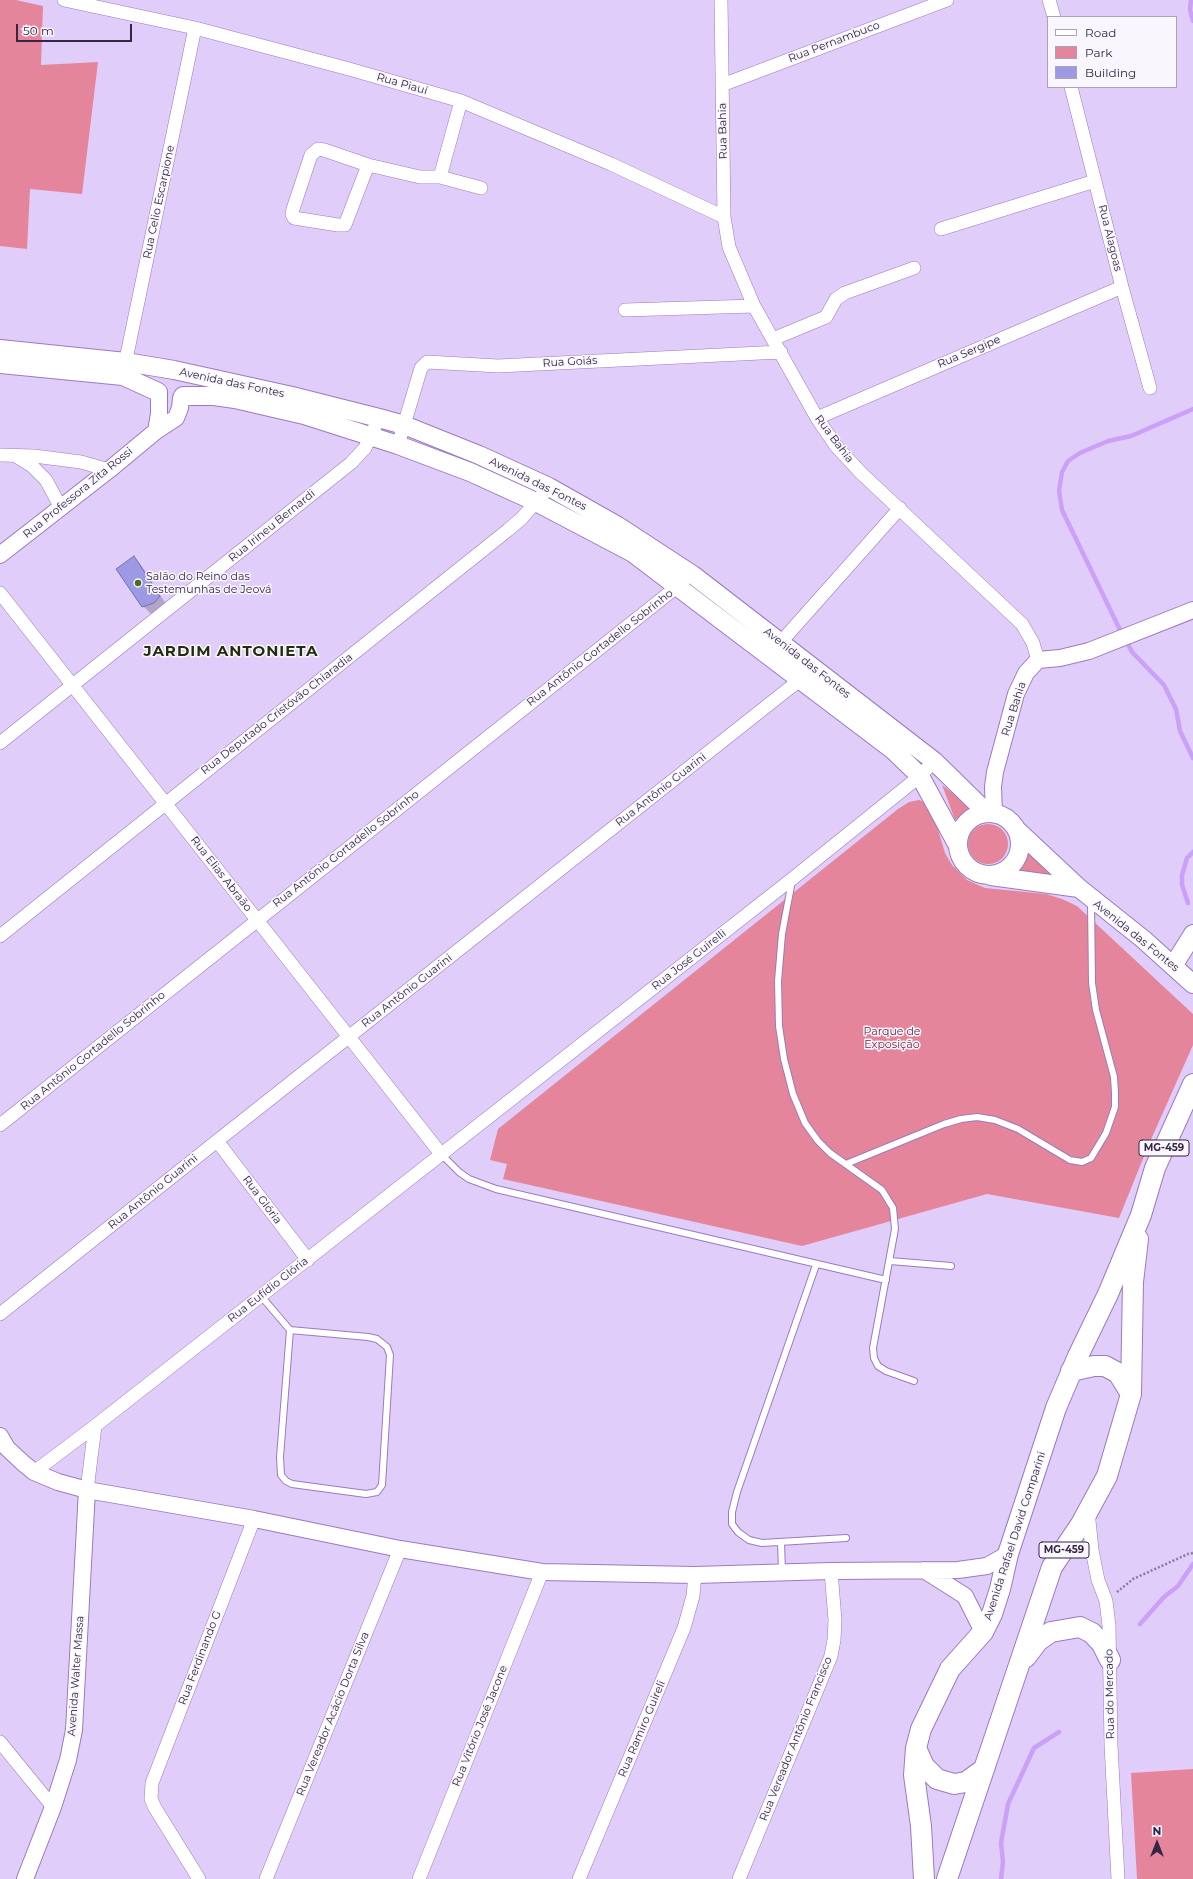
<!DOCTYPE html>
<meta charset="utf-8">
<style>
body{margin:0}
#map{position:relative;width:1193px;height:1879px;overflow:hidden;background:#e1cdf9;font-family:Montserrat,sans-serif}
canvas{display:block}
.legend{position:absolute;left:1047px;top:16px;width:130px;height:72px;box-sizing:border-box;background:#f9f6fe;border:1px solid #aba3b4;margin:0;padding:5px 7px;list-style:none;font-size:12px;color:#352744}
.legend li{display:flex;align-items:center;gap:8px;height:20px}
.legend b{width:20px;border:1px solid #aba3b4}
.north{position:absolute;left:1137px;top:1823px;width:40px;height:40px;-webkit-text-stroke:3px #f9f6fe;paint-order:stroke;rotate:0deg;font-size:11px;font-weight:700;line-height:16px;text-align:center;color:#352744}
.north::after{content:'';display:block;margin:auto;width:14px;height:18px;background:#352744;clip-path:polygon(50% 0,100% 100%,50% 72%,0 100%)}
.scale{position:absolute;left:16px;top:24px;width:116px;height:18px;box-sizing:border-box;border:2px solid #352744;border-top:0;padding-left:5px;font-size:12px;line-height:14px;white-space:nowrap;color:#352744;-webkit-text-stroke:3px #f9f6fe;paint-order:stroke}
</style>
<div id="map">
<canvas width="1193" height="1879"></canvas>
<ul class="legend">
<li><b style="height:5px;background:#fff"></b>Road</li>
<li><b style="height:11px;background:#e5859b"></b>Park</li>
<li><b style="height:11px;background:#9d99e3"></b>Building</li>
</ul>
<div class="north">N</div>
<div class="scale">50 m</div>
</div>
<script>
const ctx = document.querySelector('canvas').getContext('2d');
ctx.lineJoin = 'round';
function fill(path, color) {
  ctx.fillStyle = color;
  ctx.fill(path, 'evenodd');
}
function shape(rows) {
  const path = new Path2D();
  for (const r of rows) {
    if (r.length === 3) {
      path.moveTo(r[0] + r[2], r[1]);
      path.arc(r[0], r[1], r[2], 0, 2 * Math.PI);
      continue;
    }
    path.moveTo(r[0], r[1]);
    for (let i = 2; i < r.length; i += 2) path.lineTo(r[i], r[i + 1]);
  }
  return path;
}
function trace(path, color, width, dash) {
  ctx.strokeStyle = color;
  ctx.lineWidth = width;
  ctx.lineCap = dash ? 'butt' : 'round';
  ctx.setLineDash(dash || []);
  ctx.stroke(path);
}
function drawText(font, color, halo, rows, align = 'center') {
  ctx.font = font + ' Montserrat,sans-serif';
  ctx.lineWidth = 3;
  ctx.setLineDash([]);
  ctx.textBaseline = 'middle';
  ctx.strokeStyle = halo;
  ctx.fillStyle = color;
  for (const [text, x, y, turn = 0] of rows) {
    ctx.save();
    ctx.translate(x, y);
    ctx.rotate((+turn || 0) * Math.PI / 180);
    ctx.textAlign = isNaN(turn) ? turn : align;
    if (halo) ctx.strokeText(text, 0, 0);
    ctx.fillText(text, 0, 0);
    ctx.restore();
  }
}
fill(shape([
 [0,0,16,0,43,6,41,65,98,62,82,194,30,189,27,249,0,246],
 [942,785,971,807,955,820,947,798],
 [919,800,927,803,933,813,945,853,952,865,967,880,985,888,1046,894,1062,899,1077,906,1193,1014,1193,1045,1149,1144,1119,1218,987,1194,802,1246,503,1179,507,1164,490,1160,498,1129,898,809,909,802],
 [988,844,20],
 [1027,850,1065,882,1015,873,1025,859],
 [1193,1769,1193,1879,1137,1879,1131,1773]
]), '#e5859b');
fill(shape([
 [134,557,141,565,166,604,161,610,151,614,143,606]
]), '#0003');
trace(shape([
 [1191,0,1190,10,1193,21],
 [1122,634,1062,510,1059,491,1062,472,1068,461,1080,453,1108,441,1131,436,1193,409],
 [1126,640,1132,652,1164,685,1176,709,1180,731,1193,758],
 [1188,903,1182,885,1182,875,1187,858,1193,852],
 [1140,1624,1164,1597,1178,1586,1193,1564],
 [1001,1879,1003,1862,1001,1843,1008,1804,1034,1748,1059,1732]
]), '#cba0f8', 4.5);
const building = shape([
 [134,556,160,596,154,603,142,607,116,569,134,556]
]);
fill(building, '#9d99e3');
trace(building, '#746fb6', 1);
const service = shape([
 [792,881,782,934,778,981,779,1026,784,1059,793,1094,805,1123,818,1141,830,1153,882,1190,893,1208,895,1229,873,1348,874,1358,878,1366,886,1371,914,1381],
 [441,1154,459,1172,469,1179,496,1189,886,1280],
 [846,1164,944,1124,961,1119,977,1117,995,1120,1018,1129,1070,1160,1082,1162,1091,1158,1106,1133,1115,1107,1115,1093,1114,1077,1096,1010,1092,983,1091,902],
 [890,1261,951,1266],
 [816,1265,737,1492,732,1512,732,1524,738,1532,749,1540,762,1543,846,1538],
 [261,1296,290,1330,368,1337,377,1339,387,1347,390,1355,382,1485,377,1492,366,1494,292,1484,286,1481,281,1475,280,1457,290,1330],
 [781,1542,782,1572]
]);
const minor = shape([
 [64,0,195,28,349,69,461,101,611,164,724,217],
 [721,0,724,217,729,247,754,306,817,418,836,446,861,473,1022,624,1033,643,1038,660],
 [1049,0,1054,17],
 [722,85,947,0],
 [1071,87,1122,287,1150,388],
 [368,165,345,225,338,225,294,218,292,214,293,209,311,155,318,149,324,150,368,165,420,177,440,177,481,188],
 [440,177,461,101],
 [941,229,1095,181],
 [625,310,754,306],
 [773,339,826,317,836,299,845,293,914,268],
 [124,369,195,28],
 [817,418,1122,287],
 [398,445,421,368,427,362,498,366,781,352],
 [0,455,34,456,81,462,109,470],
 [16,456,32,466,46,480,61,508],
 [0,593,441,1154],
 [781,642,900,508],
 [0,743,351,463,365,448,379,418],
 [0,936,508,530,522,518,549,487],
 [0,1125,683,582],
 [217,1141,308,1260],
 [0,1314,217,1141,806,675],
 [34,1472,95,1426,792,879,920,776,934,761],
 [87,1490,95,1426],
 [1088,1511,1092,1550,1098,1580,1106,1601,1109,1626,1111,1745,1118,1879],
 [0,1742,53,1807],
 [199,1879,155,1808,151,1799,152,1783,254,1519],
 [266,1879,400,1549],
 [419,1879,542,1572],
 [579,1879,684,1628,693,1596,695,1575],
 [739,1879,831,1656,834,1640,835,1620,831,1571]
]);
const tertiary = shape([
 [156,431,159,414,159,394],
 [0,555,109,470,156,431,176,418,180,408,181,398],
 [994,813,993,787,995,772,1016,694,1026,673,1038,660,1060,658,1089,651,1193,610],
 [0,1436,7,1448,23,1463,34,1472,58,1482,87,1490,254,1519,400,1549,542,1572,695,1575,831,1571,958,1570,987,1566,1008,1554],
 [924,1570,965,1596,983,1632],
 [25,1879,53,1807,68,1760,74,1730,87,1490]
]);
const secondary = shape([
 [0,349,126,362,174,370,292,396,379,418,404,425,479,455,549,487,618,526,693,575,934,761,987,813],
 [0,364,123,376,158,392],
 [183,396,214,396,235,399,304,415,398,445,470,472,536,502,633,553,893,750,920,776,957,844],
 [989,844,31],
 [1017,830,1079,888,1143,939,1193,984],
 [991,876,1079,888],
 [1173,966,1193,934]
]);
const primary = shape([
 [1071,1371,1094,1366,1105,1366,1118,1373,1131,1394],
 [1026,1657,1038,1641,1051,1632,1080,1627,1092,1633,1102,1644,1110,1660],
 [916,1748,924,1766,937,1779,954,1784,966,1782,984,1769],
 [924,1879,921,1826,914,1775,916,1748,921,1729,950,1669,983,1632,992,1614,1000,1589,1008,1554,1056,1408,1078,1356,1108,1294,1141,1215,1155,1168,1193,1084],
 [947,1879,1052,1567,1081,1524,1107,1476,1131,1394,1133,1282,1138,1239]
]);
trace(service, '#9b7abf', 8);
trace(minor, '#9b7abf', 14);
trace(tertiary, '#9b7abf', 18);
trace(secondary, '#9b7abf', 20);
trace(primary, '#9b7abf', 22);
trace(shape([
 [1117,1592,1133,1579,1188,1554,1193,1553]
]), '#8b7a9e', 2.5, [2, 2]);
trace(service, '#fff', 6);
trace(minor, '#fff', 13);
trace(tertiary, '#fff', 16);
trace(secondary, '#fff', 18);
trace(primary, '#fff', 20);
for (const [x, y, r, color] of [
 [138,583,4,"#516a1c"]
]) {
  const dot = new Path2D();
  dot.arc(x, y, r, 0, 2 * Math.PI);
  ctx.fillStyle = color;
  ctx.fill(dot);
  trace(dot, '#f9f6fe', 1.5);
}
for (const [x, y, w] of [
 [1164,1148,50],
 [1064,1550,50]
]) {
  const box = new Path2D();
  box.roundRect(x - w / 2, y - 8, w, 16, 3);
  ctx.fillStyle = '#f9f6fe';
  ctx.fill(box);
  trace(box, '#352744', 1);
}
drawText('bold 10px', '#352744', null, [
 ["MG-459",1164,1148],
 ["MG-459",1064,1550]
]);
drawText('11px', '#352744', '#f9f6fe', [
 ["Rua Pernambuco",834,42,-21],
 ["Rua Piauí",402,84,16],
 ["Rua Bahia",723,131,-91],
 ["Rua Celio Escarpione",159,202,-78],
 ["Rua Alagoas",1110,238,76],
 ["Rua Sergipe",969,352,-23],
 ["Rua Goiás",570,362,-3],
 ["Avenida das Fontes",232,383,12],
 ["Rua Bahia",834,439,53],
 ["Avenida das Fontes",538,484,26],
 ["Rua Professora Zita Rossi",78,493,-39],
 ["Rua Irineu Bernardi",272,526,-39],
 ["Rua Antônio Gortadello Sobrinho",600,648,-38],
 ["Avenida das Fontes",807,663,38],
 ["Rua Bahia",1014,709,-72],
 ["Rua Deputado Cristóvão Chiaradia",277,714,-38],
 ["Rua Antônio Guarini",661,790,-38],
 ["Rua Antônio Gortadello Sobrinho",346,849,-38],
 ["Rua Elias Abraão",221,874,52],
 ["Avenida das Fontes",1136,936,39],
 ["Rua José Guirelli",689,960,-38],
 ["Rua Antônio Guarini",407,991,-38],
 ["Rua Antônio Gortadello Sobrinho",93,1051,-39],
 ["Rua Antônio Guarini",153,1192,-39],
 ["Rua Glória",262,1200,53],
 ["Rua Eufídio Glória",268,1290,-38],
 ["Avenida Rafael David Comparini",1015,1536,-72],
 ["Rua Ferdinando G",200,1658,-69],
 ["Avenida Walter Massa",76,1676,-86],
 ["Rua do Mercado",1110,1694,-91],
 ["Rua Vereador Acácio Dorta Silva",333,1714,-68],
 ["Rua Vitório José Jacone",480,1726,-68],
 ["Rua Ramiro Guireli",642,1729,-67],
 ["Rua Vereador Antônio Francisco",796,1739,-68]
]);
drawText('11px', '#352744', '#f9f6fe', [
 ["Salão do Reino das",146,577],
 ["Testemunhas de Jeová",146,590]
], 'left');
drawText('11px', '#6f1e37', '#f9f6fe', [
 ["Parque de",892,1032],
 ["Exposição",892,1045]
]);
ctx.letterSpacing = '1px';
drawText('bold 15px', '#222e09', '#f9f6fe', [
 ["JARDIM ANTONIETA",231,652]
]);
ctx.letterSpacing = '0px';
</script>
